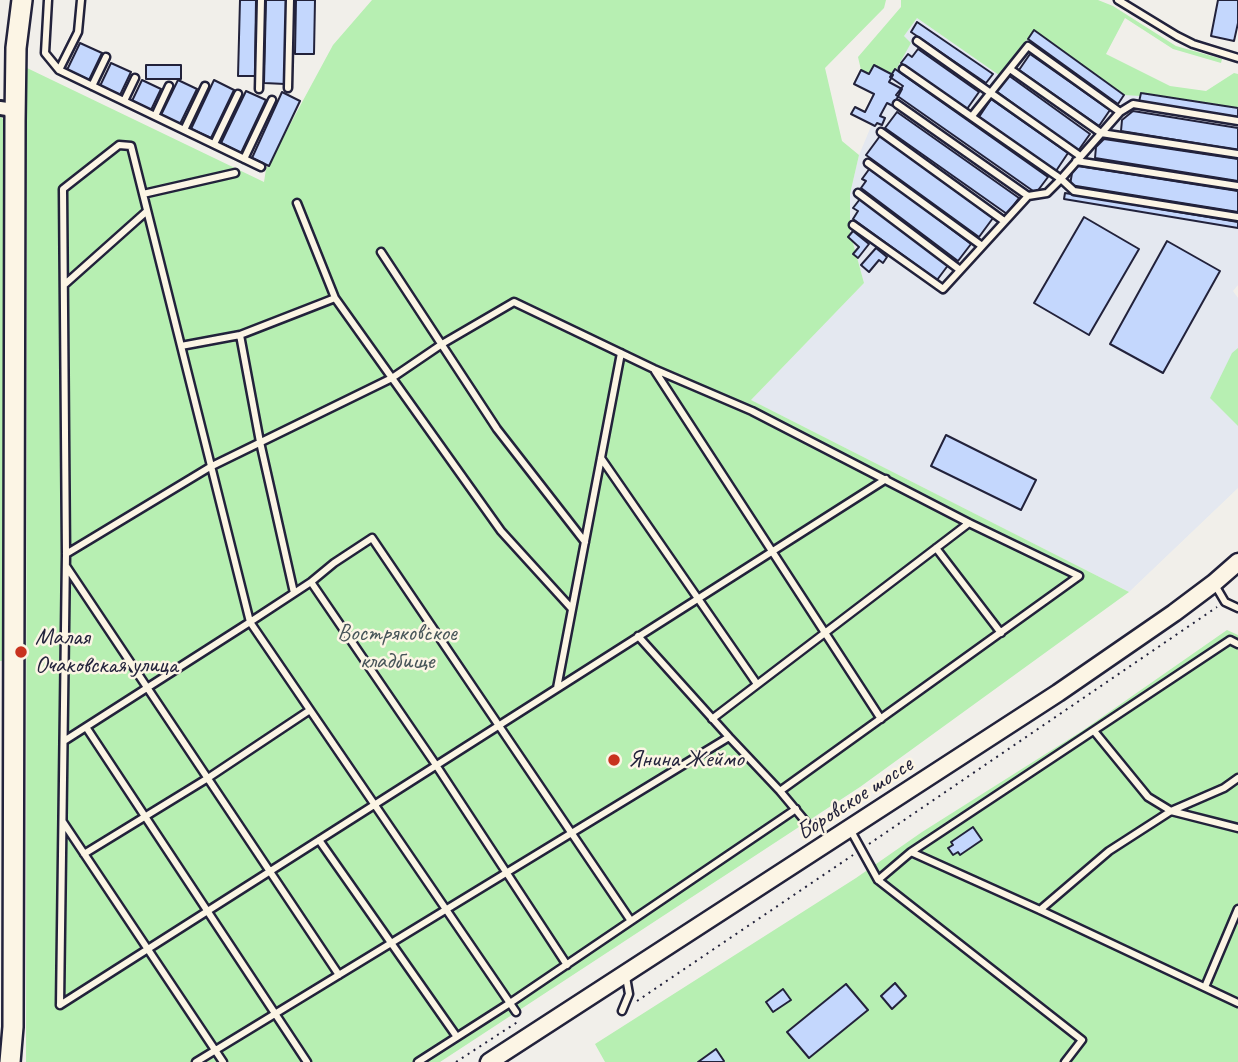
<!DOCTYPE html>
<meta charset="utf-8">
<style>
body{margin:0}
canvas{display:block;background:#f1efea}
</style>
<canvas width="1238" height="1062"></canvas>
<script>
const ctx = document.querySelector('canvas').getContext('2d');
ctx.lineJoin = 'round';
function fill(path, color) {
  ctx.fillStyle = color;
  ctx.fill(path, 'evenodd');
}
function shape(rows) {
  const path = new Path2D();
  for (const r of rows) {
    path.moveTo(r[0], r[1]);
    for (let i = 2; i < r.length; i += 2) path.lineTo(r[i], r[i + 1]);
  }
  return path;
}
function trace(path, color, width, dash) {
  ctx.strokeStyle = color;
  ctx.lineWidth = width;
  ctx.lineCap = dash ? 'butt' : 'round';
  ctx.setLineDash(dash || []);
  ctx.stroke(path);
}
function drawText(font, color, halo, rows, align = 'center') {
  ctx.font = font + ' Caveat,sans-serif';
  ctx.lineWidth = 5;
  ctx.setLineDash([]);
  ctx.textBaseline = 'middle';
  ctx.strokeStyle = halo;
  ctx.fillStyle = color;
  for (const [text, x, y, turn = 0] of rows) {
    ctx.save();
    ctx.translate(x, y);
    ctx.rotate((+turn || 0) * Math.PI / 180);
    ctx.textAlign = isNaN(turn) ? turn : align;
    if (halo) ctx.strokeText(text, 0, 0);
    ctx.fillText(text, 0, 0);
    ctx.restore();
  }
}
fill(shape([
 [917,18,999,75,1034,30,1141,93,1238,108,1238,285,1233,291,1238,298,1238,488,1129,592,751,400,864,283,850,232,850,194,859,155,872,124,877,123,882,125,885,118,880,116,887,103,894,106,902,89,889,82,910,43,904,36]
]), '#e4e8f0');
fill(shape([
 [372,0,886,0,884,8,825,68,842,141,859,155,850,194,850,232,864,283,751,400,1129,592,860,787,440,1062,26,1062,27,68,264,182,266,169,333,45],
 [901,0,1098,0,1113,6,1176,46,1222,59,1221,63,1173,49,1125,18,1106,54,1170,86,1206,91,1234,73,1238,74,1238,108,1141,93,1140,96,1124,95,1034,31,999,75,917,18,904,36,911,43,893,75,874,65,869,74,861,70,858,57,901,7],
 [0,116,5,121,5,305,3,661,0,661],
 [1238,348,1238,426,1210,398,1232,353],
 [1227,630,1238,635,1238,1062,605,1062,595,1044,856,878,922,832,1082,731]
]), '#b7efb2');
const building = shape([
 [240,0,256,0,255,76,238,76,240,0],
 [266,0,287,0,285,84,264,83,266,0],
 [296,0,315,0,314,54,295,54,296,0],
 [1218,0,1238,0,1238,23,1234,41,1211,36,1218,0],
 [917,22,993,74,986,83,911,32,917,22],
 [1034,30,1124,95,1118,104,1028,39,1034,30],
 [80,43,102,53,89,80,67,70,80,43],
 [918,49,979,92,967,109,901,63,908,54,912,57,918,49],
 [1030,54,1110,110,1099,126,1019,70,1030,54],
 [111,63,131,72,120,95,100,86,111,63],
 [146,65,181,65,181,79,146,79,146,65],
 [874,65,893,75,889,82,902,89,893,106,887,103,880,116,885,118,882,125,877,123,875,126,851,114,855,107,865,112,874,94,854,84,861,70,869,74,874,65],
 [895,69,1048,177,1036,193,896,95,903,86,890,77,895,69],
 [1008,75,1090,134,1078,151,996,91,1008,75],
 [142,80,161,89,151,110,132,101,142,80],
 [178,80,197,89,180,124,161,115,178,80],
 [214,80,234,90,211,138,191,129,214,80],
 [246,91,266,100,241,153,221,143,246,91],
 [282,92,300,101,269,166,252,158,282,92],
 [1141,93,1238,108,1238,117,1139,102,1141,93],
 [991,99,1068,153,1056,171,979,117,991,99],
 [1133,111,1238,128,1238,150,1121,131,1122,120,1133,111],
 [897,112,1019,198,1007,214,885,128,897,112],
 [880,136,993,218,979,237,866,155,880,136],
 [1104,139,1238,159,1238,181,1095,158,1096,147,1104,139],
 [1078,166,1238,191,1238,212,1070,185,1072,173,1078,166],
 [870,168,971,244,958,261,861,188,866,181,862,179,870,168],
 [1065,193,1238,222,1238,228,1064,199,1065,193],
 [860,199,949,264,937,280,853,219,858,211,853,208,860,199],
 [1084,217,1139,249,1089,335,1034,303,1084,217],
 [853,231,869,244,858,258,853,254,859,247,848,237,853,231],
 [1167,241,1220,271,1163,373,1110,344,1167,241],
 [876,248,887,257,883,263,879,260,869,272,861,265,876,248],
 [946,435,1036,480,1021,510,931,466,946,435],
 [973,827,982,840,960,855,958,852,953,855,948,848,953,845,951,842,973,827],
 [895,983,906,996,892,1009,881,996,895,983],
 [846,984,868,1010,809,1058,787,1032,846,984],
 [783,989,791,1000,773,1012,766,1002,783,989],
 [716,1049,724,1061,723,1062,698,1062,716,1049]
]);
fill(building, '#c4d7fd');
trace(building, '#22223b', 2);
const service = shape([
 [48,0,45,53,59,70],
 [81,0,78,32,59,70,261,167],
 [1118,0,1177,36,1193,44,1238,58],
 [917,41,1080,156],
 [903,69,1061,179,1074,191,1238,217],
 [1010,69,1101,133,1238,154],
 [92,86,106,57],
 [288,88,290,0],
 [259,89,261,0],
 [124,101,135,78],
 [897,104,1028,196],
 [155,116,169,86],
 [972,116,1028,46,1120,112],
 [184,130,205,86],
 [881,132,1004,221],
 [214,144,238,94],
 [244,159,272,100],
 [1076,161,1238,186],
 [868,163,982,246],
 [858,193,960,270],
 [143,194,235,173],
 [297,203,335,298],
 [853,225,943,289,1028,196,1047,193,1061,179,1120,112,1133,104,1238,121],
 [381,252,497,429,585,542],
 [64,285,147,211],
 [240,335,260,442,294,593],
 [181,346,240,335,335,298,501,531,572,609],
 [655,371,881,719],
 [601,458,757,684],
 [936,548,1001,633],
 [66,554,210,467,392,378,442,344,514,302,654,369,752,411,969,523,1079,576,780,791],
 [66,566,339,975],
 [311,582,436,765,567,965],
 [1215,585,1225,602,1238,608],
 [638,636,729,737,780,791,806,822],
 [557,688,621,353],
 [712,719,969,523],
 [86,727,307,1062],
 [1094,731,1148,797,1171,811,1238,828],
 [64,741,250,622,311,582,334,563,372,538,631,921],
 [63,822,223,1062],
 [851,831,878,880,1082,1040,1065,1062],
 [319,840,457,1037],
 [911,852,1040,910,1238,1003],
 [84,854,208,778,310,710],
 [878,880,911,852,1230,640,1238,644],
 [1040,910,1109,851,1171,811,1224,788,1238,778],
 [1205,987,1238,909],
 [60,1005,66,554,63,189,119,145,131,146,250,622,516,1012],
 [60,1005,886,479],
 [622,1011,629,994,626,977],
 [196,1062,729,737],
 [418,1062,510,1003,796,809]
]);
const minor = shape([
 [0,108,7,109,11,112,15,120]
]);
const tertiary = shape([
 [489,1062,1058,693,1174,613,1214,583,1238,562]
]);
const primary = shape([
 [10,1062,13,1027,15,121,16,48,22,0]
]);
trace(service, '#22223b', 11);
trace(minor, '#22223b', 18);
trace(tertiary, '#22223b', 21);
trace(primary, '#22223b', 24);
trace(shape([
 [815,820,821,818,826,825],
 [869,844,1217,607],
 [637,1001,853,855],
 [456,1062,519,1021]
]), '#22223b', 2, [2, 5]);
trace(service, '#fcf5e5', 6);
trace(minor, '#fcf5e5', 12);
trace(tertiary, '#fcf5e5', 16);
trace(primary, '#fcf5e5', 19);
for (const [x, y, r, color] of [
 [21,652,7,"#c8321e"],
 [614,760,7,"#c8321e"]
]) {
  const dot = new Path2D();
  dot.arc(x, y, r, 0, 2 * Math.PI);
  ctx.fillStyle = color;
  ctx.fill(dot);
  trace(dot, '#fcf5e5', 2.5);
}
drawText('24px', '#475559', '#fcf5e5', [
 ["Востряковское",397,634],
 ["кладбище",397,662]
]);
drawText('24px', '#22223b', '#fcf5e5', [
 ["Малая",35,638],
 ["Очаковская улица",35,666],
 ["Янина Жеймо",628,760]
], 'left');
drawText('24px', '#22223b', '#fcf5e5', [
 ["Боровское шоссе",855,799,-33]
]);
</script>
